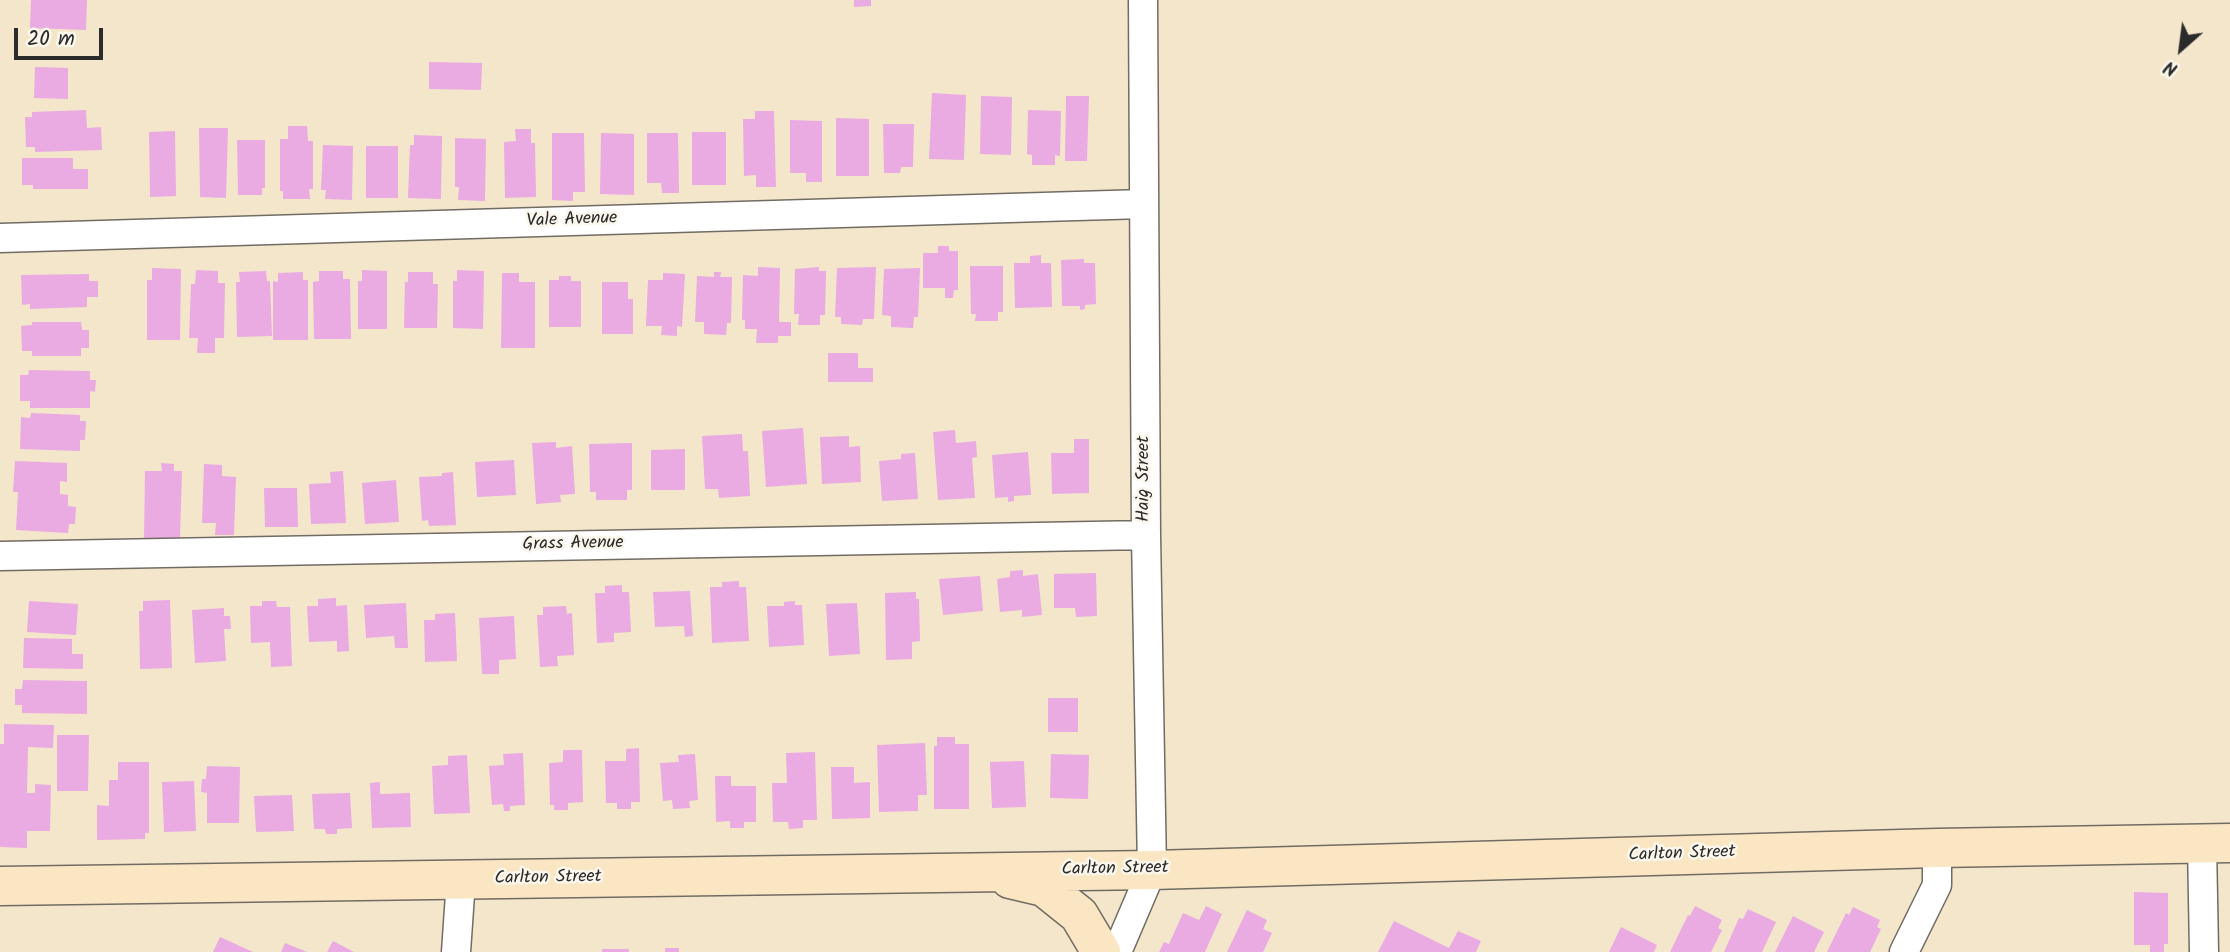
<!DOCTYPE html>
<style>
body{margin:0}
#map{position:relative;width:2230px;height:952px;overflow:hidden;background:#f3e6cb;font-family:Kalam,sans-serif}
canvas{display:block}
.north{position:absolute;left:2146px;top:14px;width:70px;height:70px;-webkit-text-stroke:5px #fbf7ec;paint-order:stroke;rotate:208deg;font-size:19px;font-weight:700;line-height:28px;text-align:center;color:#2b2b2b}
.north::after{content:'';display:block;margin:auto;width:24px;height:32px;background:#2b2b2b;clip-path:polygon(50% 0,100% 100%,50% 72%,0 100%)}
.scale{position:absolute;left:14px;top:28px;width:89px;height:32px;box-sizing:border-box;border:4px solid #2b2b2b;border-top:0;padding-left:9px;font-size:21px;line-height:24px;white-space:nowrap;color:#2b2b2b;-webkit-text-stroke:5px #fbf7ec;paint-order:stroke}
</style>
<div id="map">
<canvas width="2230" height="952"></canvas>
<div class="north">N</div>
<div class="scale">20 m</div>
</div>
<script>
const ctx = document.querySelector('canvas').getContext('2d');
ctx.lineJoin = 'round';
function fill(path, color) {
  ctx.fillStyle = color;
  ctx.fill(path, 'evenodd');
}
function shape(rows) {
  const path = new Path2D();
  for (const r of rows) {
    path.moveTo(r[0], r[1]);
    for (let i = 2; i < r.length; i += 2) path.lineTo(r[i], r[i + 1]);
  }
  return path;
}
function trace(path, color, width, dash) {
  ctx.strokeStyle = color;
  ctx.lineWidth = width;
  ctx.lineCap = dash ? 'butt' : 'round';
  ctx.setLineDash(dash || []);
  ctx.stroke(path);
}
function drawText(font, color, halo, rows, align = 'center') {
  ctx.font = font + ' Kalam,sans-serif';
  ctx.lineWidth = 5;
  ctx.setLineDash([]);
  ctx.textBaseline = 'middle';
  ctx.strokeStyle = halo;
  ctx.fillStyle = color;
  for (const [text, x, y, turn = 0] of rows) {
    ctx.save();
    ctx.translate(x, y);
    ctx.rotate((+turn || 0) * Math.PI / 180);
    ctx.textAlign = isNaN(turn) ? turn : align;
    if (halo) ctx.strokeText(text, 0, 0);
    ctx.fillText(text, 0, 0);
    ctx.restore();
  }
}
fill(shape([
 [31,0,87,0,86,30,30,28],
 [854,0,871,0,871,6,854,7],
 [429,62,482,63,481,90,429,89],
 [35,67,68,68,68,99,34,98],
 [932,93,966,95,964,160,929,159],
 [981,96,1012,97,1011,155,980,154],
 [1066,96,1089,96,1087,161,1065,161],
 [86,110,87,128,101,127,102,150,35,152,35,147,26,147,25,117,32,117,32,112],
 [1028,110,1061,111,1060,156,1055,155,1055,165,1032,165,1032,155,1027,154],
 [755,111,774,111,776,187,756,187,756,175,744,176,743,119,755,119],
 [836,118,869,119,869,176,836,176],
 [790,120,822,121,822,182,806,182,806,173,790,173],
 [883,124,914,124,913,167,901,167,900,173,884,173],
 [288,126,307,126,308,141,313,141,313,189,309,189,310,199,283,199,283,191,280,191,280,139,288,139],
 [199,128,228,128,226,198,200,197],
 [515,129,531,129,531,143,535,143,536,197,505,198,504,142,516,141],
 [175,131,176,196,150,197,149,132],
 [692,132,726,132,726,185,692,185],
 [552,133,584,133,585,192,573,192,573,201,552,200],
 [601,133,634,134,634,195,600,194],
 [647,133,678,133,679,193,662,193,661,183,647,183],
 [414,135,442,136,441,199,408,198,410,145,414,145],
 [455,138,486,139,485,201,458,200,459,187,455,187],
 [237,140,265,140,265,188,262,188,262,195,238,195],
 [323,145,353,146,352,200,325,199,326,190,321,190],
 [366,146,398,146,398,198,366,198],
 [22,158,73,158,73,169,88,169,88,189,33,189,33,185,22,185],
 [938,246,949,246,949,251,958,251,958,290,954,290,953,298,945,298,945,288,923,288,923,253,938,253],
 [1041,255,1041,263,1051,263,1052,307,1015,308,1014,263,1030,263,1030,256],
 [1084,259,1084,263,1095,263,1096,304,1085,305,1085,309,1080,310,1080,306,1062,306,1061,260],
 [970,266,1003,266,1003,312,998,312,998,321,975,321,976,314,971,314],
 [758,267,780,268,779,322,791,322,791,336,778,336,778,343,756,343,757,329,745,329,745,320,742,320,743,275,758,276],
 [819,267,819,271,826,271,825,315,820,315,820,325,798,325,799,314,794,314,795,269],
 [876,267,874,319,863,319,862,325,841,324,841,317,835,317,837,268],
 [152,268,181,269,180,340,147,340,147,280,152,280],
 [920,268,918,317,914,317,913,328,891,327,891,316,882,315,884,269],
 [196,270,218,271,218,283,225,283,224,338,215,338,215,353,197,353,198,338,189,338,191,284,195,284],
 [362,270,387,271,387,329,358,329,358,281,362,281],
 [457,270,484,271,483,329,453,328,453,281,457,281],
 [266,271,267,281,270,281,272,336,237,337,236,282,240,282,239,272],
 [319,271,343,271,343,279,350,279,351,339,314,339,313,282,319,281],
 [303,272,303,280,308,280,308,340,273,340,273,281,278,282,278,273],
 [408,272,433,272,433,284,438,284,437,328,404,328,405,282,408,282],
 [714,272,721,272,720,277,732,277,731,323,727,323,726,335,704,334,704,322,695,322,697,276,714,277],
 [502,273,519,273,519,282,535,282,535,348,501,348],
 [663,273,685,274,682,327,677,326,677,336,661,335,662,326,646,326,648,280,663,280],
 [89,274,89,281,98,281,98,297,87,297,87,307,30,309,30,304,22,305,21,275],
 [559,276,571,276,571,281,581,281,581,327,549,327,549,280,559,280],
 [602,282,628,282,628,299,633,299,633,334,602,334],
 [32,322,81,322,82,330,89,330,89,348,81,348,81,356,32,356,32,351,22,351,21,326,32,325],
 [828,353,858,353,858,368,873,368,873,382,828,382],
 [29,370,90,371,90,380,96,380,95,392,90,391,90,408,30,408,30,401,20,401,20,375,28,375],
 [31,413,80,415,80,421,86,421,85,440,80,440,80,451,20,449,21,417,30,418],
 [803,428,807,484,766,487,762,431],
 [955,430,956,443,976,441,977,457,972,458,975,498,938,500,933,432],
 [742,434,743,451,748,451,750,496,719,498,718,489,705,489,702,436],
 [849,436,849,447,860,446,861,482,822,484,820,437],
 [1074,439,1089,439,1089,493,1052,494,1051,453,1074,453],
 [556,442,556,448,572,446,575,494,560,495,561,502,536,504,532,443],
 [632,443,632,490,627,490,627,500,596,500,596,492,590,492,589,444],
 [685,449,685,490,651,490,651,450],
 [1028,452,1031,495,1014,496,1014,501,1008,502,1008,497,995,498,992,455],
 [915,453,918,499,882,501,879,461,901,459,901,454],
 [514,460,516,495,477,497,475,462],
 [15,461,67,463,67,482,60,481,60,494,68,495,68,506,76,507,75,524,69,524,68,533,16,530,18,492,13,492],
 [161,463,174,464,174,471,182,471,180,538,144,538,145,471,162,471],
 [204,464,222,465,222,476,236,477,234,535,215,535,216,523,202,523],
 [343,471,346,523,311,524,309,484,331,483,330,472],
 [453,472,456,525,429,526,428,520,422,521,419,477,442,476,442,473],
 [396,480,399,522,365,524,362,483],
 [264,488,297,488,298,527,265,527],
 [1023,570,1023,576,1038,574,1042,615,1022,617,1022,610,1000,612,997,579,1010,577,1010,571],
 [1096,573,1097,616,1076,617,1075,608,1054,608,1054,574],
 [980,576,983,611,943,615,939,579],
 [739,581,739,587,746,587,749,641,712,643,710,587,722,587,722,582],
 [622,585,622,592,629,592,631,632,614,633,614,642,597,643,595,593,605,593,605,586],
 [690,591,693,636,685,637,684,626,655,627,653,592],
 [916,592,916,599,919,599,920,641,912,642,912,659,886,660,885,593],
 [336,598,336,606,347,605,349,651,337,652,337,641,309,642,307,606,318,606,318,599],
 [170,600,172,668,140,669,139,611,143,611,143,601],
 [29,601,78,604,76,635,27,632],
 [262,601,276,601,277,607,290,607,292,666,271,667,270,642,251,643,250,606,262,606],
 [795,601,795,605,802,605,804,645,769,647,767,606,784,606,784,602],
 [406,603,408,648,395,648,394,636,366,638,364,605],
 [857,603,860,654,829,656,826,604],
 [566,606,567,614,572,613,574,655,557,656,558,666,540,667,537,615,543,615,543,607],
 [224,608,224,616,230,616,231,629,224,629,226,661,195,663,192,610],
 [455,613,457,661,425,662,424,620,435,620,435,614],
 [514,616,516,659,499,660,499,674,482,674,479,618],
 [24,638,72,639,72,654,83,654,83,669,23,668],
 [23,680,87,681,87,714,22,713,22,705,15,705,15,689,22,689],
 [1048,698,1078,698,1078,732,1048,732],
 [4,724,54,725,53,748,28,747,27,793,35,793,35,784,51,785,50,831,27,831,27,848,0,847,0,744,4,744],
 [57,735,89,735,88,791,57,791],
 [937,737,955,737,955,744,969,744,969,809,934,809,934,746,937,746],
 [925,743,927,795,918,795,918,811,879,812,877,745],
 [639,748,640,802,631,802,631,809,617,809,617,803,606,803,605,761,626,761,626,749],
 [563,750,582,750,583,802,568,803,568,810,554,810,554,805,550,805,549,763,563,762],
 [815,752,817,820,803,820,803,828,789,829,788,822,773,822,772,783,787,783,786,753],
 [523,753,525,805,510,806,510,811,504,811,503,804,492,805,489,766,504,765,503,754],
 [695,754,698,800,689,801,690,808,673,809,672,800,663,801,660,763,679,762,678,755],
 [1051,754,1089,755,1088,799,1050,798],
 [467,755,470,813,434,814,432,766,448,765,448,756],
 [1024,761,1026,807,992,808,990,762],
 [118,762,149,762,149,833,145,833,145,839,97,840,97,805,109,806,109,780,118,780],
 [207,766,240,767,239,823,207,823,207,793,201,792,202,779,206,779],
 [831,767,854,767,854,783,870,782,870,818,832,819],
 [715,776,731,776,731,786,756,786,756,822,744,822,744,828,730,828,730,821,716,822],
 [194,781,196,831,164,832,162,782],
 [380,782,380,794,410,793,411,827,372,828,370,783],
 [350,793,352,828,337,829,337,834,326,834,325,829,314,829,312,794],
 [292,795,294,831,256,832,254,796],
 [2134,892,2168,893,2168,944,2164,944,2164,952,2150,952,2150,945,2134,945],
 [1206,906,1222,914,1205,952,1159,952,1164,942,1169,944,1183,913,1199,920],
 [1695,906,1722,920,1718,928,1722,930,1711,952,1670,952,1688,915,1690,916],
 [1853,907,1880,920,1877,927,1881,929,1870,952,1827,952,1846,913,1849,915],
 [1748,909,1776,922,1762,952,1724,952,1739,918,1743,919],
 [1247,910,1267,920,1263,929,1272,933,1263,952,1227,952],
 [1793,916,1824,932,1814,952,1775,952],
 [1394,921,1449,948,1458,931,1481,941,1476,952,1378,952],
 [1621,927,1657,945,1654,952,1609,952],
 [220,937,253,952,213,952],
 [333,941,354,952,327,952],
 [285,943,307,952,281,952],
 [665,948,679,948,679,952,665,952],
 [602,949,629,949,629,952,602,952]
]), '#e9abe2');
const street = shape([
 [0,238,1144,204],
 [0,556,1146,535],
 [2202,844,2204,952],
 [456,952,461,880],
 [1117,952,1152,870,1146,535,1143,0],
 [1904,952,1937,885,1937,848]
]);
const secondary = shape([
 [1010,879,1044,887,1079,915,1101,952],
 [0,886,1152,870,1937,848,2230,843]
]);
trace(street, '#716c63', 31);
trace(secondary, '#716c63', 41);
trace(street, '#fff', 28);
trace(secondary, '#fbe6c4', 38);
drawText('18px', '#2b2b2b', '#fbf7ec', [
 ["Vale Avenue",572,221,-2],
 ["Haig Street",1145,479,-90],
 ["Grass Avenue",573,545,-1],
 ["Carlton Street",1682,855,-2],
 ["Carlton Street",1115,870,-1],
 ["Carlton Street",548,879,-1]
]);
</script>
